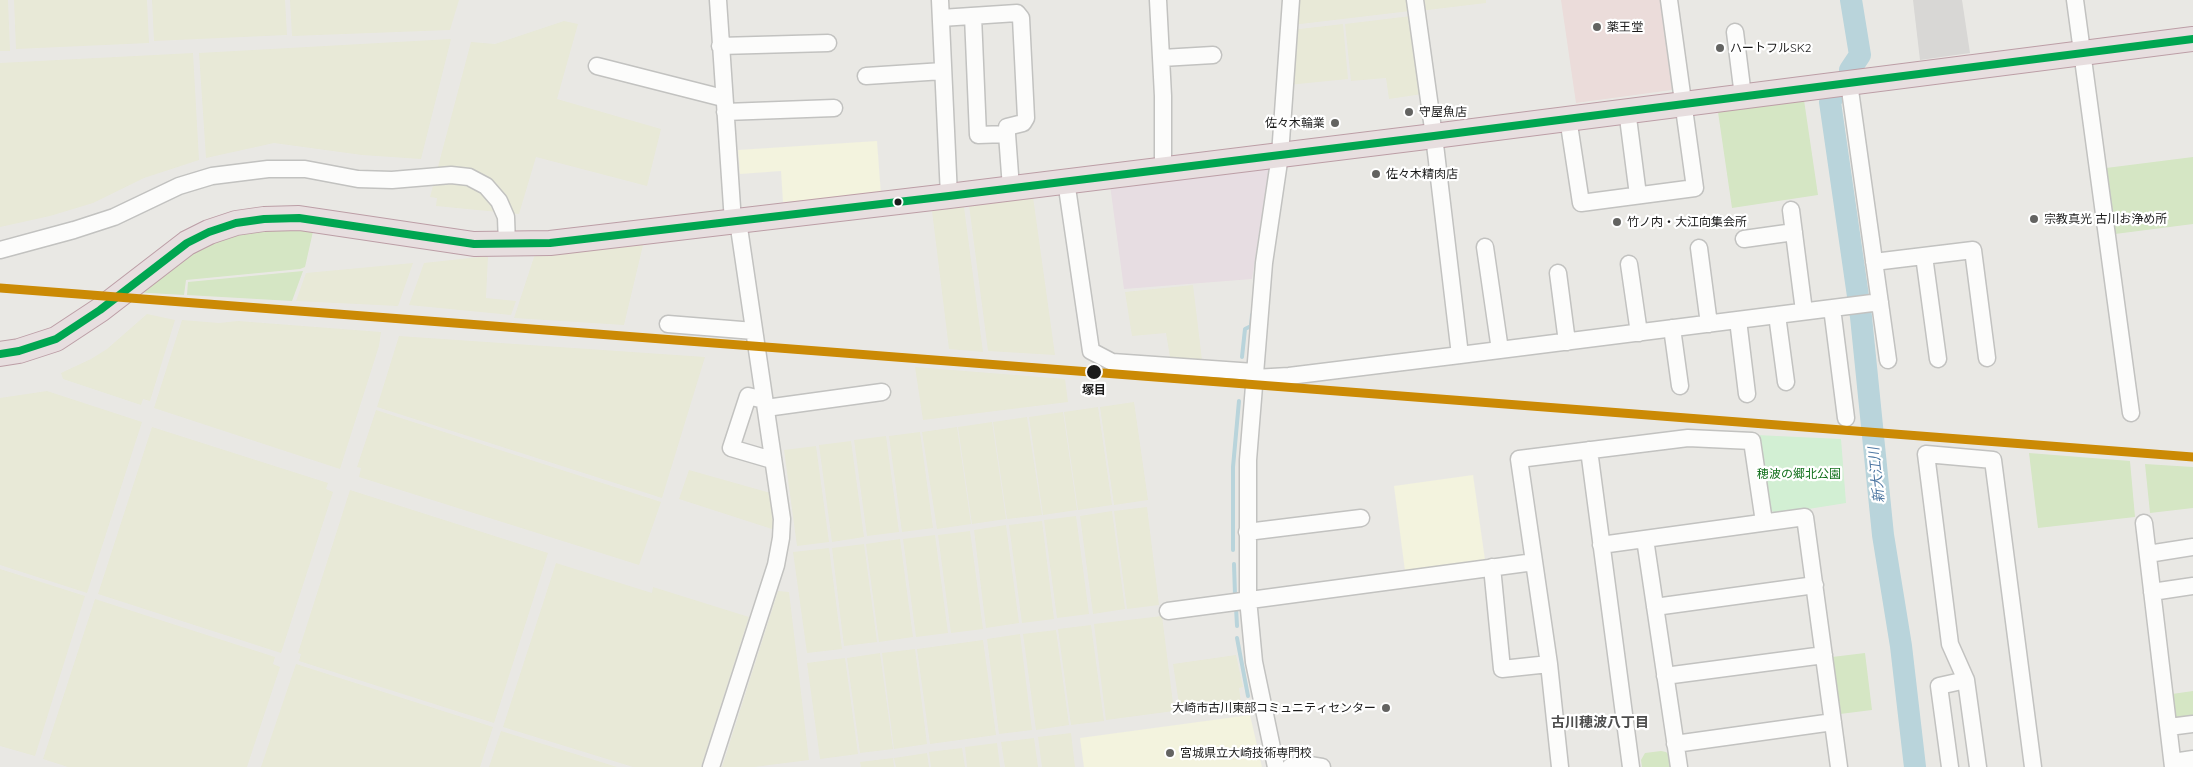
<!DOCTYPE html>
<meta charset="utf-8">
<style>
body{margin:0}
canvas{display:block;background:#e9e8e4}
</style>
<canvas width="2193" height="767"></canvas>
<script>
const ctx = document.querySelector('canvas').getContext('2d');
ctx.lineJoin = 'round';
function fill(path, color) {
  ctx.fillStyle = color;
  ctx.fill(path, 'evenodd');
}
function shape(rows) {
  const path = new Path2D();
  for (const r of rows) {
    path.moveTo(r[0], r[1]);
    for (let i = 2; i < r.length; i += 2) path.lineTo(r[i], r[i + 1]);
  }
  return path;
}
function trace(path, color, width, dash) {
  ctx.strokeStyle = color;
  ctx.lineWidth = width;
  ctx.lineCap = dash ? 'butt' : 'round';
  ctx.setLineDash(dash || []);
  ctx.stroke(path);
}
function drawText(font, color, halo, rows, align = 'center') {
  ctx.font = font + ' Quicksand,"Noto Sans JP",sans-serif';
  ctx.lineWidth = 4.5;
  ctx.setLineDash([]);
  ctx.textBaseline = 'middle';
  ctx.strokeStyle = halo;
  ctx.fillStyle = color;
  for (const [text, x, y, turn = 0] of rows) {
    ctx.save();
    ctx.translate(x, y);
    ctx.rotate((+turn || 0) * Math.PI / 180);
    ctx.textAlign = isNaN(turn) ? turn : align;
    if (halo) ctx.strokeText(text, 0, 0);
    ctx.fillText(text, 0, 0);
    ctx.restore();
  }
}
fill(shape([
 [1913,0,1962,0,1970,53,1920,60]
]), '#d8d7d5');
fill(shape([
 [1561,0,1666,0,1679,89,1576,103]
]), '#ebdcda');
fill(shape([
 [1270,163,1252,279,1124,289,1110,185]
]), '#e7dde2');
fill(shape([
 [877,141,881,195,783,202,781,171,740,174,738,150],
 [1473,475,1485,560,1405,571,1394,486],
 [1250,715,1262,767,1084,767,1080,738]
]), '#f3f3de');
fill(shape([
 [0,0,8,0,10,51,0,51],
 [14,0,147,0,149,43,16,49],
 [152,0,285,0,287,35,154,41],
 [290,0,459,0,450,30,292,36],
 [1294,0,1408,0,1410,11,1292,25],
 [1418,0,1486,0,1486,3,1419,11],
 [1411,16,1422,94,1389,99,1386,78,1351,81,1345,24],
 [564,21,578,24,557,99,661,129,647,186,536,157,519,214,436,206,437,198,430,197,471,42,495,44],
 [1343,24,1348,79,1288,85,1291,30],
 [451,39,421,159,362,155,274,143,206,158,199,53],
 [193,53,199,160,144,178,93,203,50,216,0,227,0,63],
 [1033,197,1055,355,988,351,969,205],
 [964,207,983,352,949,349,932,211],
 [644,241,624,325,514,318,535,254],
 [488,256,486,298,516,301,511,315,409,305,424,263],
 [413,263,398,306,296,301,306,273],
 [1193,285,1202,360,1170,357,1166,333,1132,336,1125,292],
 [147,314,175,320,150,401,143,399,141,405,63,379,61,373,91,359,107,349],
 [182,320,219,323,238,321,381,332,379,346,340,469,154,408],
 [399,336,705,357,662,498,377,407],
 [915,367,1065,379,1068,402,923,420],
 [47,391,142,422,87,593,0,565,0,398],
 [1134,402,1148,500,1114,505,1100,407],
 [1098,407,1112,505,1078,510,1064,412],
 [376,410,661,502,639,565,359,477,361,468,357,467],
 [1063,412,1077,510,1043,515,1029,417],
 [1027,417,1042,515,1007,519,993,422],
 [992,422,1006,519,972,524,958,427],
 [152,427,328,483,326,489,333,492,281,653,98,594],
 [957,427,971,524,937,529,922,432],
 [920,432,933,528,902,532,889,436],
 [886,436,899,532,867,536,854,440],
 [851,441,864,537,832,542,819,445],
 [816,446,829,542,797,546,784,450],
 [689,470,774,494,775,530,679,499],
 [350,490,548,553,494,723,299,661,301,654,298,653],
 [1147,507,1159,605,1127,609,1114,511],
 [1112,511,1125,609,1093,614,1080,516],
 [1076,516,1089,614,1057,618,1044,520],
 [1042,521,1054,619,1022,623,1009,525],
 [1006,525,1019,623,986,628,974,530],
 [970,531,983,629,951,633,938,535],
 [935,535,948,633,916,637,903,539],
 [900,539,913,637,879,642,866,544],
 [864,544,877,642,844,646,832,548],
 [829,548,842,649,807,653,793,552],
 [556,563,652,593,653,587,749,617,701,767,633,767,503,727],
 [0,569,85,596,35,756,0,746],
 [778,591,789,592,809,760,754,767,722,767],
 [95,599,275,657,273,664,280,667,247,767,68,767,43,759],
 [1162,616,1174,711,1106,720,1094,624],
 [1091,625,1104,721,1071,725,1058,629],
 [1056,630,1069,725,1036,730,1023,634],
 [1020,634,1032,730,999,734,987,639],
 [983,640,996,735,930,744,917,649],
 [915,649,927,744,894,749,882,653],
 [880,653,893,749,860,753,847,658],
 [1236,655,1243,687,1239,688,1241,703,1180,711,1173,664],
 [845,658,858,754,820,759,807,663],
 [296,664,493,727,480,767,261,767],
 [501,731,617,767,489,767],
 [1071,733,1075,767,1042,767,1038,737],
 [1034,738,1038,767,1005,767,1001,742],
 [997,743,1000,767,967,767,965,747],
 [962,748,965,767,931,767,929,752],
 [927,753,929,767,896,767,894,758],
 [893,758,894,767,861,767,860,762]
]), '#e8e9d7');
fill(shape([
 [1804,100,1818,195,1732,208,1718,112],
 [2193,157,2193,224,2115,234,2106,168],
 [314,227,305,267,300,269,186,280,184,295,132,292,185,254,234,232],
 [303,271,292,301,187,295,188,282],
 [2029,453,2130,461,2135,517,2038,528],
 [2145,464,2193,467,2193,508,2150,513],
 [1865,653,1872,710,1840,714,1832,657],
 [2193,691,2193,722,2176,724,2172,694],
 [1661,751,1666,752,1670,756,1671,767,1642,767,1641,760,1645,753]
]), '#d5e6c4');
fill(shape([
 [1756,435,1841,439,1846,503,1777,514,1767,508]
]), '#d2efd3');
trace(shape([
 [1242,357,1245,329,1251,326,1252,315],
 [1233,550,1233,467,1239,401],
 [1234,564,1235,595],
 [1236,607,1237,626],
 [1237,638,1248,696]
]), '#b9d4db', 4);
trace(shape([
 [1850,70,1860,55,1851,0],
 [1834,95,1830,102,1861,317,1883,535,1901,646,1915,767]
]), '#b9d4db', 22);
const minor = shape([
 [718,0,733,222],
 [940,0,949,196],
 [1158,0,1163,96,1163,170],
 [1415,0,1434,136,1460,355,1880,302],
 [2075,0,2131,413],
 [973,16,978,135,1007,134,1011,188],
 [941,18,1017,13,1021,18,1026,118,1023,123,1007,127,1007,134],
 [1735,32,1743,96],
 [720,46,828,43],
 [1162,58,1213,55],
 [597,66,723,98],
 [866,76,943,71],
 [1849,83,1888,360],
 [1627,110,1638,195],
 [725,112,834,108],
 [1568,118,1581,203,1695,188,1669,0],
 [1066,181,1091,351,1112,362,1254,372],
 [1791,210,1804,311],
 [1744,239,1794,232],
 [1485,247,1500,350],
 [1699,248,1709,324],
 [0,250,74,230,114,217,179,186,212,176,268,169,305,169,358,179,392,180,451,175,469,177,486,186,499,201,506,217,507,245],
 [1924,256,1938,359],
 [1874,262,1973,250,1987,358],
 [1629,264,1639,333],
 [1558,273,1567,342],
 [1832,308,1846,418],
 [1777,315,1786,382],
 [1738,320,1747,394],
 [668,324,754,331],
 [1672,328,1680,386],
 [1254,378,1289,376,1460,355],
 [764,400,748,396,731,448,772,460],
 [766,408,882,392],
 [1589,450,1631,767],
 [2144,523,2173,767],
 [1247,532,1361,518],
 [1645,539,1679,767],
 [1601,545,1805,517,1839,767],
 [2148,554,2193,547],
 [1492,567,1502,669,1549,664],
 [2152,592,2193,586],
 [1655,607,1815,585],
 [1168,611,1534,562],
 [1665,676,1824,655],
 [2169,727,2193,724],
 [1675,744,1833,722],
 [2173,762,2193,759],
 [711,767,776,565,781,538,782,519,738,221],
 [1276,767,1254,662,1248,599,1248,460,1264,263,1280,155,1291,0],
 [1290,767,1303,764,1322,767],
 [1560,767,1549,664,1519,459,1688,438,1752,441,1764,522],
 [1950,767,1939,686,1966,680],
 [1978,767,1966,680,1950,644,1926,454,1993,460,2033,767]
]);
const highway = shape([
 [0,354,19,351,56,339,100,310,187,243,209,232,236,223,264,219,299,218,474,244,550,243,949,196,1434,136,2193,39]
]);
trace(minor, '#c2c2c0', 19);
trace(highway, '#bc9ea6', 26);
trace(minor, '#fcfcfb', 16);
trace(highway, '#e7dedf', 24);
trace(shape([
 [0,354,19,351,56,339,100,310,187,243,209,232,236,223,264,219,299,218,474,244,550,243,949,196,1434,136,2193,39]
]), '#00a651', 8);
trace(shape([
 [0,288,2193,457]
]), '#cb8a05', 9);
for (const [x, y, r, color] of [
 [1597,27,5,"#636361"],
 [1720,48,5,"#636361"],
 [1409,112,5,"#636361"],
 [1335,123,5,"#636361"],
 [1376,174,5,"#636361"],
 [898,202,4.5,"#1b1b1b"],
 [2034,219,5,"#636361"],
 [1617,222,5,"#636361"],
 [1094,372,8,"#1b1b1b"],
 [1386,708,5,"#636361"],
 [1170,753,5,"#636361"]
]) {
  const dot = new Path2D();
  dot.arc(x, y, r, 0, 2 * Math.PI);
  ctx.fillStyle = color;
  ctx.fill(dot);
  trace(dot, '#fff', 2);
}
drawText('12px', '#1b1b1b', '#fff', [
 ["薬王堂",1607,27],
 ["ハートフルSK2",1730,48],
 ["守屋魚店",1419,112],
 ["佐々木輪業",1325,123,"right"],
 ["佐々木精肉店",1386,174],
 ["宗教真光 古川お浄め所",2044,219],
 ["竹ノ内・大江向集会所",1627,222],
 ["大崎市古川東部コミュニティセンター",1376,708,"right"],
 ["宮城県立大崎技術専門校",1180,753]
], 'left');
drawText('bold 12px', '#1b1b1b', '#fff', [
 ["塚目",1094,390]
]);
drawText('12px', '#12701c', '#fff', [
 ["穂波の郷北公園",1799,474]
]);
drawText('italic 14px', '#4f78a3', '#fff', [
 ["新大江川",1877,475,-96]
]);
drawText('bold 14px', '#4e4e4e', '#fff', [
 ["古川穂波八丁目",1600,723]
]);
</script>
